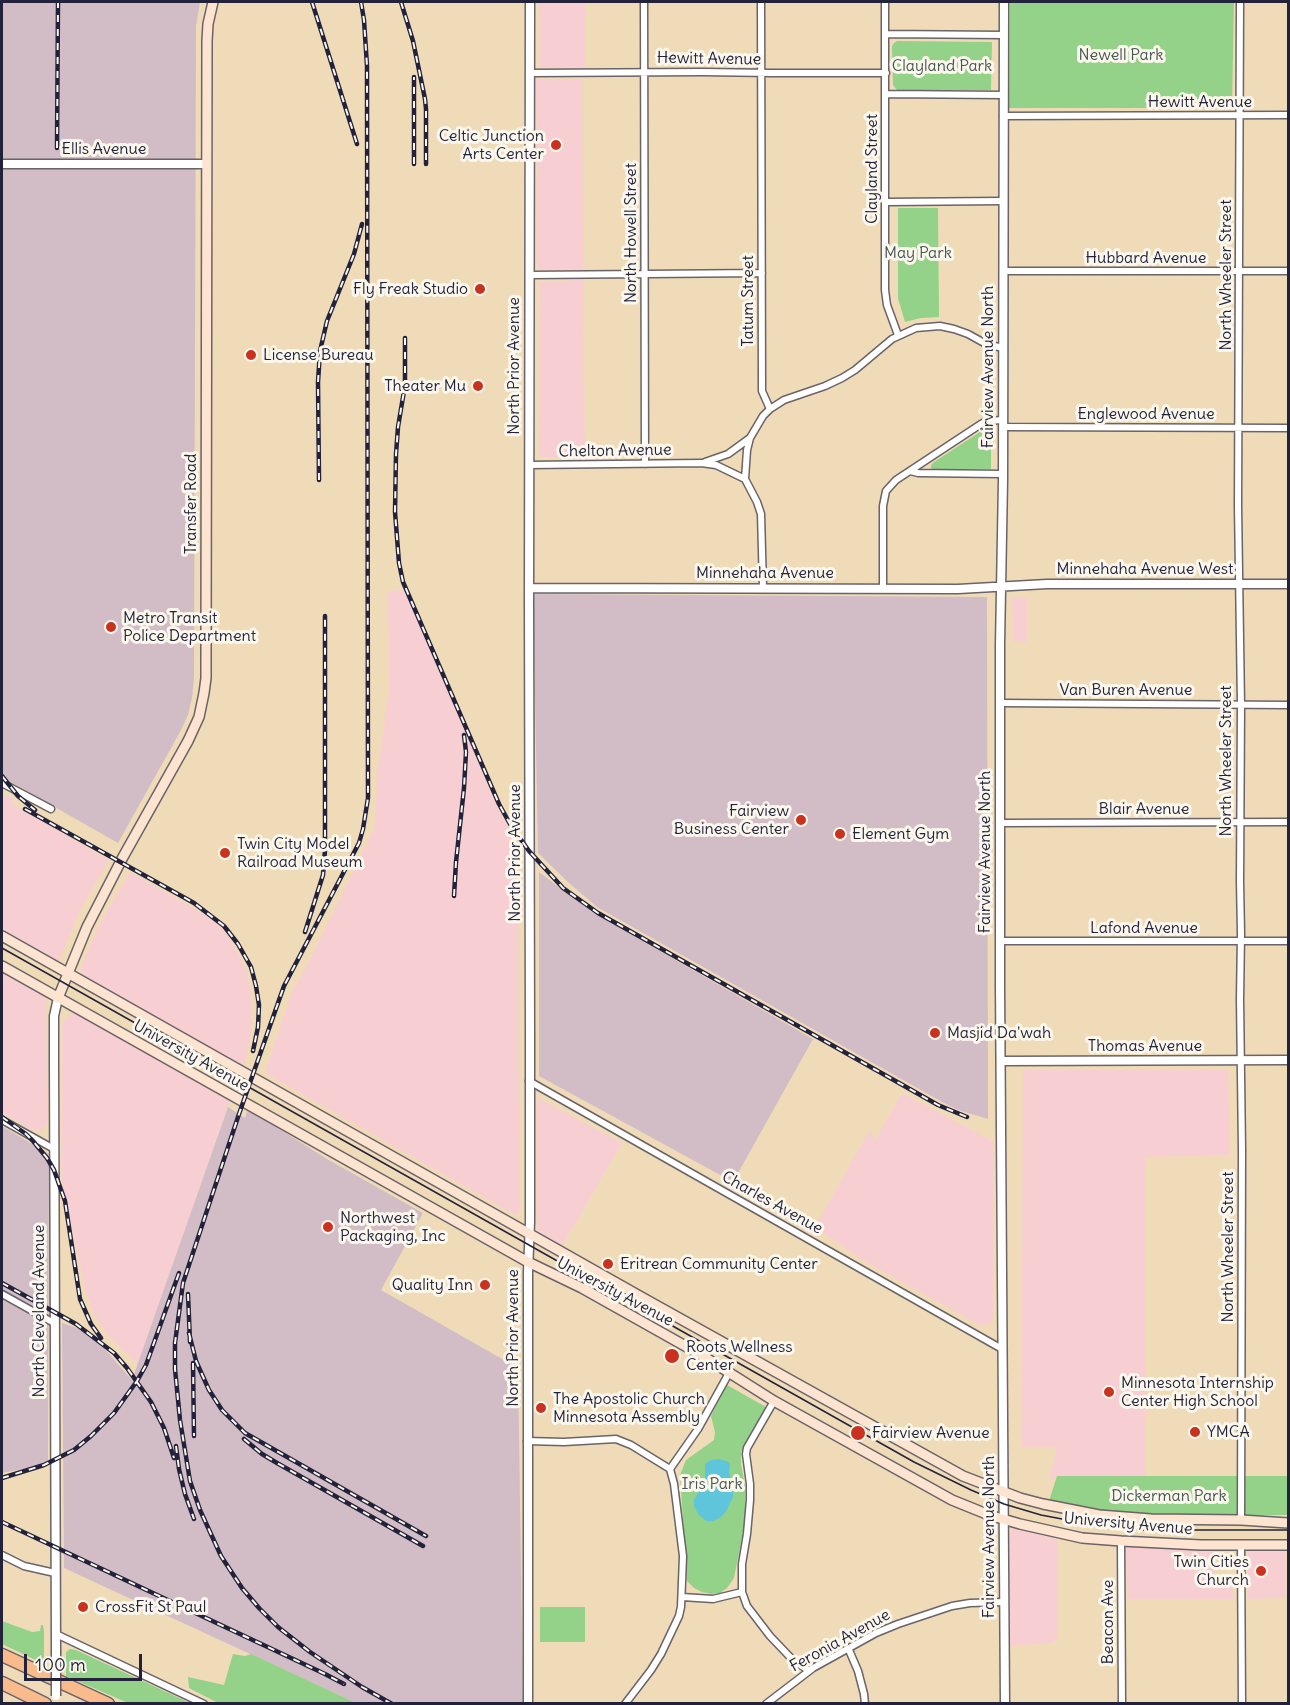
<!DOCTYPE html>
<style>
body{margin:0}
#map{position:relative;width:1290px;height:1705px;overflow:hidden;background:#f0dbb9;font-family:Delius,sans-serif}
canvas{display:block}
.frame{position:absolute;inset:0;border:3px solid #22223b;pointer-events:none}
.scale{position:absolute;left:24px;top:1654px;width:118px;height:27px;box-sizing:border-box;border:3px solid #22223b;border-top:0;padding-left:8px;font-size:18px;line-height:21px;white-space:nowrap;color:#22223b;-webkit-text-stroke:4px #fbf7ec;paint-order:stroke}
</style>
<div id="map">
<canvas width="1290" height="1705"></canvas>
<div class="frame"></div>
<div class="scale">100 m</div>
</div>
<script>
const ctx = document.querySelector('canvas').getContext('2d');
ctx.lineJoin = 'round';
function fill(path, color) {
  ctx.fillStyle = color;
  ctx.fill(path, 'evenodd');
}
function shape(rows) {
  const path = new Path2D();
  for (const r of rows) {
    path.moveTo(r[0], r[1]);
    for (let i = 2; i < r.length; i += 2) path.lineTo(r[i], r[i + 1]);
  }
  return path;
}
function trace(path, color, width, dash) {
  ctx.strokeStyle = color;
  ctx.lineWidth = width;
  ctx.lineCap = dash ? 'butt' : 'round';
  ctx.setLineDash(dash || []);
  ctx.stroke(path);
}
function drawText(font, color, halo, rows, align = 'center') {
  ctx.font = font + ' Delius,sans-serif';
  ctx.lineWidth = 6;
  ctx.setLineDash([]);
  ctx.textBaseline = 'middle';
  ctx.strokeStyle = halo;
  ctx.fillStyle = color;
  for (const [text, x, y, turn = 0] of rows) {
    ctx.save();
    ctx.translate(x, y);
    ctx.rotate((+turn || 0) * Math.PI / 180);
    ctx.textAlign = isNaN(turn) ? turn : align;
    if (halo) ctx.strokeText(text, 0, 0);
    ctx.fillText(text, 0, 0);
    ctx.restore();
  }
}
fill(shape([
 [539,2,585,2,585,67,540,67],
 [536,79,582,79,583,269,538,269],
 [583,280,585,457,539,457,540,282],
 [405,590,449,693,493,798,518,847,519,1212,515,1215,265,1073,292,992,311,958,375,827,377,777,389,692,388,591],
 [1012,598,1027,598,1027,642,1013,642],
 [2,792,14,799,12,804,109,860,80,910,59,961,56,961,50,959,2,932],
 [130,872,200,912,216,923,228,936,238,953,245,968,251,991,252,1029,244,1066,84,977,81,973,83,962,99,925],
 [2,971,45,995,46,998,47,1124,42,1131,32,1130,2,1112],
 [73,1013,78,1014,230,1101,139,1362,137,1363,109,1337,94,1315,86,1293,62,1182,62,1025,66,1018],
 [1023,1070,1228,1070,1230,1155,1145,1157,1146,1476,1057,1476,1056,1479,1049,1479,1056,1454,1055,1447,1021,1447],
 [902,1093,994,1142,993,1316,992,1322,981,1326,859,1258,815,1227,869,1131,876,1139],
 [538,1098,622,1143,562,1246,538,1234],
 [1013,1527,1057,1539,1058,1637,1053,1643,1010,1646,1010,1535],
 [1126,1545,1213,1551,1214,1579,1232,1580,1233,1599,1127,1599],
 [1285,1550,1285,1598,1248,1599,1248,1551]
]), '#f7cfd3');
fill(shape([
 [2,2,200,2,196,26,194,678,192,698,188,715,180,732,118,843,2,777],
 [533,594,987,597,988,1119,958,1110,942,1102,597,907,569,883,538,853],
 [539,872,592,912,813,1039,733,1182,539,1076],
 [228,1107,245,1118,248,1109,327,1159,423,1213,381,1290,518,1368,523,1703,356,1703,64,1568,62,1323,77,1328,93,1339,103,1347,132,1380],
 [2,1126,49,1154,48,1462,33,1467,2,1473]
]), '#d2bdc7');
fill(shape([
 [1010,2,1234,2,1232,108,1009,108],
 [897,41,992,42,991,90,897,90,893,85,892,46,894,43],
 [898,208,938,208,939,317,921,318,905,322,898,298],
 [989,426,991,427,991,469,933,469,931,468,931,465,934,462],
 [727,1385,766,1407,741,1452,741,1464,745,1485,745,1522,734,1578,727,1588,720,1593,711,1594,702,1592,694,1588,687,1581,680,1475,686,1460,714,1440,715,1432,711,1416],
 [1057,1476,1288,1476,1288,1515,1155,1516,1091,1510,1049,1501],
 [540,1607,585,1607,585,1642,540,1642],
 [2,1621,32,1632,40,1631,41,1625,43,1625,44,1631,44,1664,2,1644],
 [70,1649,76,1650,190,1703,128,1703,66,1676,66,1652],
 [233,1654,245,1656,251,1654,356,1703,218,1703,189,1688,188,1677,224,1685]
]), '#93d288');
fill(shape([
 [718,1459,727,1461,730,1464,729,1473,733,1489,733,1497,727,1510,721,1517,713,1521,706,1521,698,1514,694,1506,694,1500,705,1481,705,1464,711,1460]
]), '#5ec5da');
const minor = shape([
 [644,2,645,464],
 [761,2,762,391,770,409,763,416,750,438,747,450,745,479,757,502,761,514,763,588],
 [885,2,885,290,887,305,898,335],
 [1240,2,1238,506,1241,705,1240,881,1241,934,1240,999,1242,1151,1241,1520],
 [885,34,1004,35],
 [531,73,703,72,771,73,886,73],
 [886,94,1003,95],
 [1003,116,1288,115],
 [886,202,1003,201],
 [1003,271,1288,271],
 [530,275,762,273],
 [770,409,784,400,825,386,842,378,855,370,892,339,916,328,940,326,954,329,968,334,986,344,1003,348],
 [1003,427,1288,428],
 [705,462,728,454,750,438],
 [529,465,701,463,716,465,745,479],
 [910,471,918,473,1003,474],
 [883,588,883,506,886,491,896,480,981,424,986,421,1003,420],
 [1000,703,1288,705],
 [2,783,51,809],
 [1000,823,1288,822],
 [1000,941,1288,941],
 [529,1081,1002,1349],
 [2,1120,54,1149],
 [2,1294,54,1323],
 [774,1401,747,1448,746,1454,750,1484,750,1500,747,1534,742,1564,742,1592,747,1606,770,1636,790,1657,809,1671],
 [527,1441,564,1442,616,1439,631,1445,670,1469],
 [670,1469,698,1429,729,1373],
 [1121,1541,1122,1704],
 [1241,1545,1242,1704],
 [2,1555,24,1566,55,1573],
 [682,1597,713,1599,742,1592],
 [56,1634,204,1704],
 [849,1650,858,1671,864,1694,865,1704],
 [625,1704,651,1670,661,1654,679,1616,681,1607,683,1556,674,1484,670,1469],
 [766,1704,813,1668,876,1633,898,1624,952,1606,970,1603,1004,1602]
]);
const tertiary = shape([
 [1004,2,1003,480,1000,645,1000,985,1005,1704],
 [2,164,206,164],
 [529,588,958,589,1047,584,1288,584],
 [1001,1061,1288,1060],
 [56,1651,54,1062,54,1016,58,998],
 [528,1704,528,1272,530,1222,530,1032,529,600,530,2]
]);
const secondary = shape([
 [2,936,643,1298,963,1476,1020,1498,1043,1504,1099,1515,1151,1519,1241,1520,1288,1523],
 [2,966,528,1262,582,1288,703,1356,774,1401,952,1500,989,1515,1020,1524,1082,1538,1121,1541,1201,1545,1288,1545],
 [58,998,87,927,123,857,188,741,199,717,204,693,206,678,206,648,207,41,208,24,213,2]
]);
const motorway = shape([
 [2,1655,108,1704],
 [2,1683,45,1704]
]);
trace(minor, '#6a6367', 9);
trace(tertiary, '#6a6367', 11);
trace(secondary, '#6a6367', 12);
trace(motorway, '#6a6367', 15);
trace(minor, '#fff', 6);
trace(tertiary, '#fff', 8);
trace(secondary, '#fde4d1', 9);
trace(motorway, '#fabb8c', 12);
trace(shape([
 [2,948,914,1462,971,1490,1004,1504,1041,1515,1099,1526,1140,1530,1288,1530]
]), '#22223b', 1.5);
const rail = shape([
 [312,2,357,144],
 [361,2,364,20,367,66,368,798,363,829,359,843,284,986,239,1114,183,1283,175,1343,175,1369,180,1420,190,1481,200,1510,221,1556,242,1588,259,1608,278,1627,310,1652,362,1687,392,1704],
 [401,2,413,41,425,99,426,109,426,164],
 [57,148,58,2],
 [414,164,414,77],
 [405,338,405,385,398,427,396,454,395,512,399,563,403,582,499,804,510,824,529,851,563,888,598,913,938,1105,967,1117],
 [319,480,318,382,320,351,327,321,354,254,362,224],
 [2,776,18,796,35,810],
 [25,809,194,903,224,926,238,944,251,967,256,986,259,1005,258,1027,253,1051],
 [454,896,456,862,464,788,466,752,464,735],
 [305,932,323,875,325,850,325,616],
 [2,1117,26,1134,33,1141,47,1158,54,1170,65,1201,80,1299,91,1324,101,1338],
 [2,1283,76,1324,114,1353,127,1368,151,1402,164,1428,174,1458],
 [188,1294,190,1342],
 [189,1333,196,1361,209,1390,222,1410,245,1433,426,1536],
 [193,1363,194,1436],
 [244,1439,262,1454,277,1463,423,1546],
 [176,1446,179,1469,185,1494,194,1519],
 [2,1478,44,1465,74,1450,91,1436,114,1413,137,1381,146,1365,179,1273],
 [2,1522,325,1674,344,1684]
]);
trace(rail, '#22223b', 4.5);
trace(rail, '#fbf7ec', 2, [7]);
const tertiaryBridge = shape([
 [56,1696,56,1651]
]);
trace(tertiaryBridge, '#6a6367', 11, []);
trace(tertiaryBridge, '#fff', 8);
for (const [x, y, r, color] of [
 [556,145,6,"#c8321e"],
 [480,289,6,"#c8321e"],
 [251,355,6,"#c8321e"],
 [478,386,6,"#c8321e"],
 [111,627,6,"#c8321e"],
 [801,820,6,"#c8321e"],
 [840,834,6,"#c8321e"],
 [225,853,6,"#c8321e"],
 [935,1033,6,"#c8321e"],
 [328,1227,6,"#c8321e"],
 [608,1264,6,"#c8321e"],
 [485,1285,6,"#c8321e"],
 [672,1356,8,"#c8321e"],
 [1109,1392,6,"#c8321e"],
 [541,1408,6,"#c8321e"],
 [1195,1432,6,"#c8321e"],
 [858,1433,8,"#c8321e"],
 [1261,1571,6,"#c8321e"],
 [83,1607,6,"#c8321e"]
]) {
  const dot = new Path2D();
  dot.arc(x, y, r, 0, 2 * Math.PI);
  ctx.fillStyle = color;
  ctx.fill(dot);
  trace(dot, '#fbf7ec', 2);
}
drawText('16px', '#445752', '#fbf7ec', [
 ["Newell Park",1121,55],
 ["Clayland Park",942,66],
 ["May Park",918,253],
 ["Iris Park",712,1484],
 ["Dickerman Park",1169,1496]
]);
drawText('16px', '#22223b', '#fbf7ec', [
 ["Hewitt Avenue",709,59,1],
 ["Hewitt Avenue",1200,102],
 ["Ellis Avenue",104,149],
 ["Clayland Street",872,169,-90],
 ["North Howell Street",631,233,-90],
 ["Hubbard Avenue",1146,258],
 ["North Wheeler Street",1226,275,-90],
 ["Tatum Street",748,301,-90],
 ["North Prior Avenue",514,366,-90],
 ["Fairview Avenue North",988,367,-90],
 ["Englewood Avenue",1146,414],
 ["Chelton Avenue",615,451,-1],
 ["Transfer Road",191,504,-90],
 ["Minnehaha Avenue West",1145,569],
 ["Minnehaha Avenue",765,573],
 ["Van Buren Avenue",1126,690],
 ["North Wheeler Street",1226,761,-90],
 ["Blair Avenue",1144,809],
 ["Fairview Avenue North",985,852,-90],
 ["North Prior Avenue",515,853,-90],
 ["Lafond Avenue",1144,928],
 ["Thomas Avenue",1145,1046],
 ["University Avenue",191,1056,29],
 ["Charles Avenue",772,1203,29],
 ["North Wheeler Street",1228,1247,-90],
 ["University Avenue",615,1292,28],
 ["North Cleveland Avenue",39,1311,-90],
 ["North Prior Avenue",513,1338,-90],
 ["University Avenue",1128,1524,5],
 ["Fairview Avenue North",989,1537,-90],
 ["Beacon Ave",1108,1622,-90],
 ["Feronia Avenue",840,1641,-29]
]);
drawText('16px', '#22223b', '#fbf7ec', [
 ["Celtic Junction",544,136,"right"],
 ["Arts Center",544,154,"right"],
 ["Fly Freak Studio",468,289,"right"],
 ["License Bureau",263,355],
 ["Theater Mu",466,386,"right"],
 ["Metro Transit",123,618],
 ["Police Department",123,636],
 ["Fairview",789,811,"right"],
 ["Business Center",789,829,"right"],
 ["Element Gym",852,834],
 ["Twin City Model",237,844],
 ["Railroad Museum",237,862],
 ["Masjid Da'wah",947,1033],
 ["Northwest",340,1218],
 ["Packaging, Inc",340,1236],
 ["Eritrean Community Center",620,1264],
 ["Quality Inn",473,1285,"right"],
 ["Roots Wellness",686,1347],
 ["Center",686,1365],
 ["Minnesota Internship",1121,1383],
 ["Center High School",1121,1401],
 ["The Apostolic Church",553,1399],
 ["Minnesota Assembly",553,1417],
 ["YMCA",1207,1432],
 ["Fairview Avenue",872,1433],
 ["Twin Cities",1249,1562,"right"],
 ["Church",1249,1580,"right"],
 ["CrossFit St Paul",95,1607]
], 'left');
</script>
